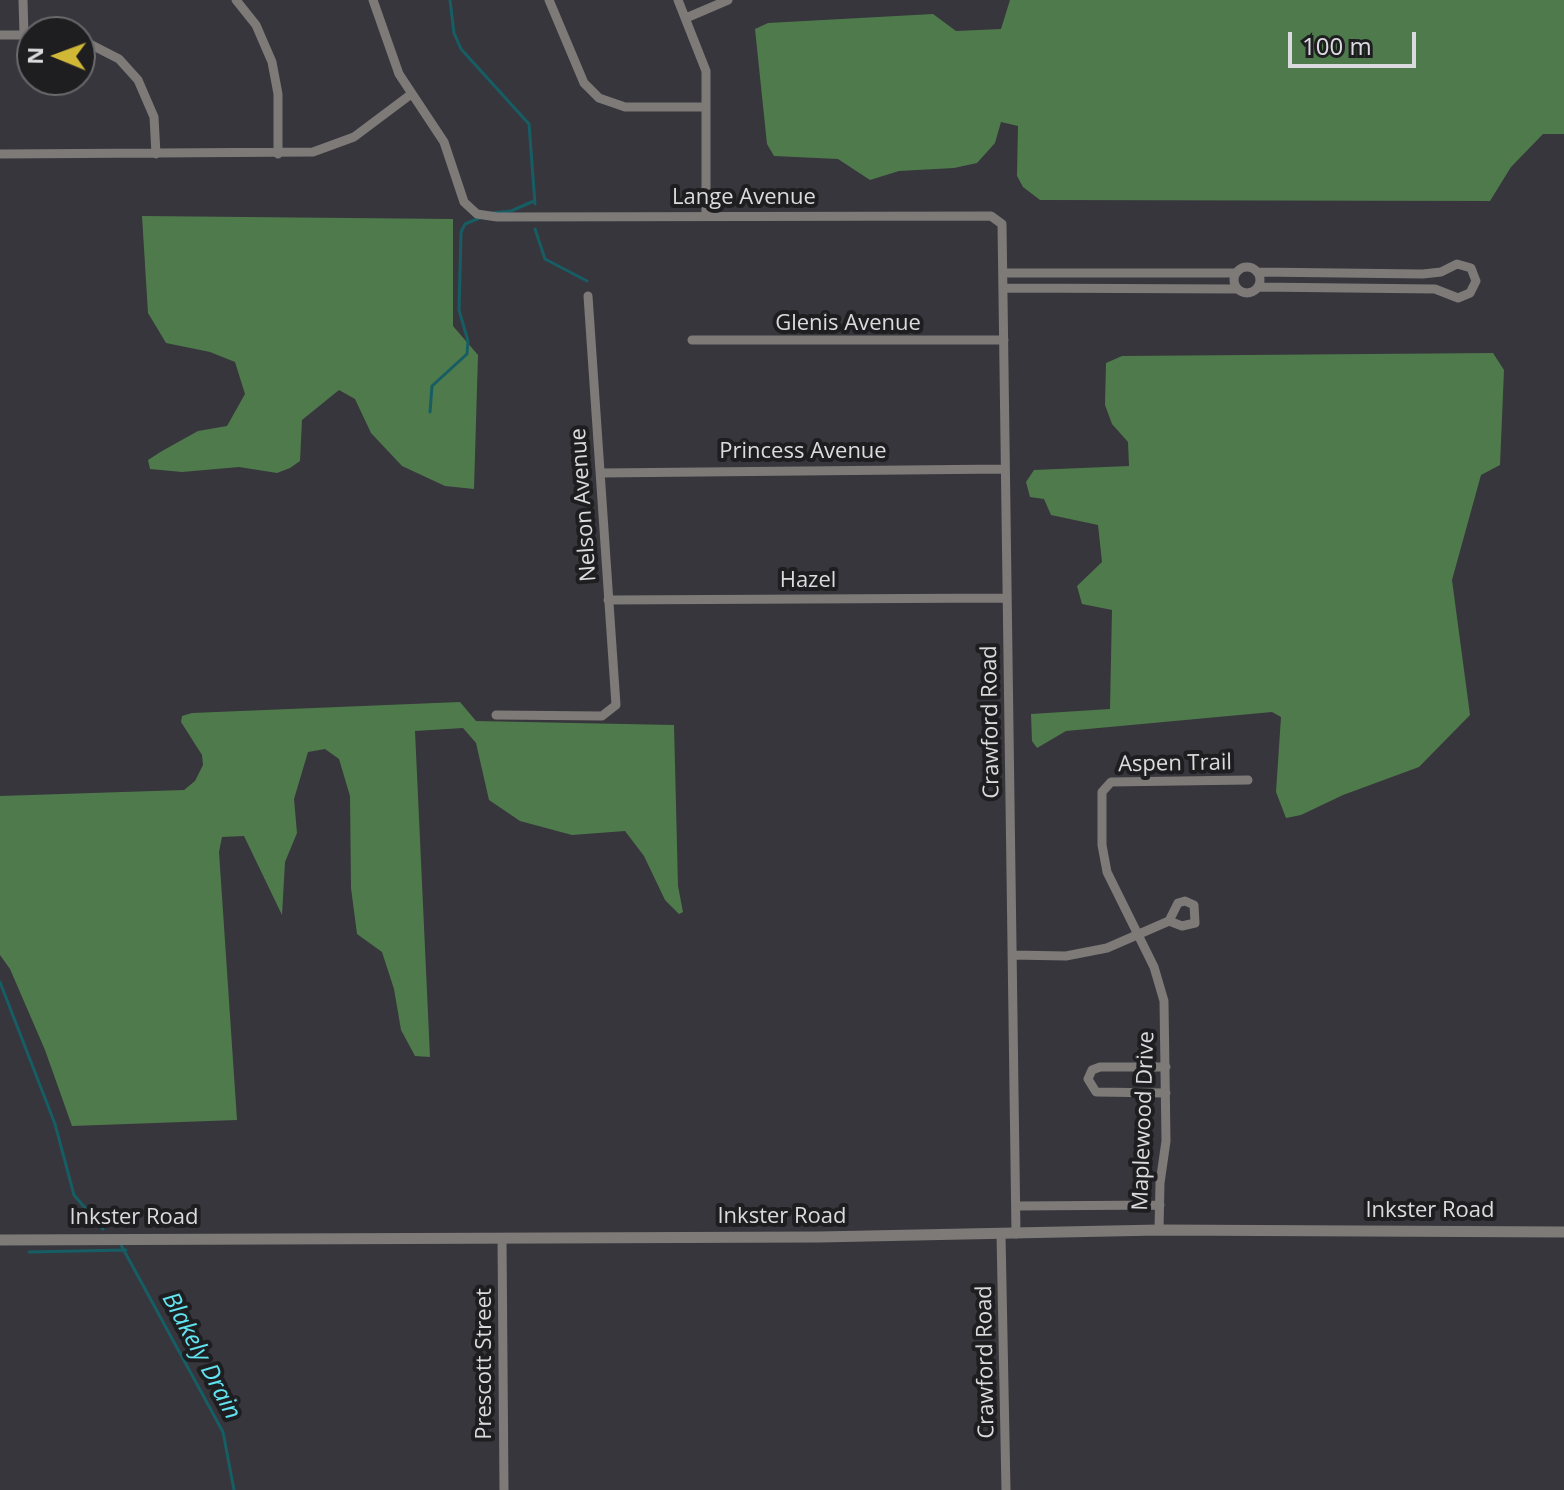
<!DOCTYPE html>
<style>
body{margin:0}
#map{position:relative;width:1564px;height:1490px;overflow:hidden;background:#37363c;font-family:"Open Sans",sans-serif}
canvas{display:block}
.north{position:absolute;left:16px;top:16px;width:80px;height:80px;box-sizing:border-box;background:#1e1e21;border:2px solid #6a6a6d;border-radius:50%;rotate:271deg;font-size:22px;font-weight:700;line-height:32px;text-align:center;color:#dbdbdf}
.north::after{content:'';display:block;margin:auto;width:28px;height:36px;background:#d0b736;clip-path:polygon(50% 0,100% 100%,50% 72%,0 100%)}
.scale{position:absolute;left:1288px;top:32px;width:128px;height:36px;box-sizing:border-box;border:4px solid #dbdbdf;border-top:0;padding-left:10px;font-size:24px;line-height:28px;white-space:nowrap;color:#dbdbdf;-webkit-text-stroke:6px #1e1e21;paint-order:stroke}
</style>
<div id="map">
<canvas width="1564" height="1490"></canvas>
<div class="north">N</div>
<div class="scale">100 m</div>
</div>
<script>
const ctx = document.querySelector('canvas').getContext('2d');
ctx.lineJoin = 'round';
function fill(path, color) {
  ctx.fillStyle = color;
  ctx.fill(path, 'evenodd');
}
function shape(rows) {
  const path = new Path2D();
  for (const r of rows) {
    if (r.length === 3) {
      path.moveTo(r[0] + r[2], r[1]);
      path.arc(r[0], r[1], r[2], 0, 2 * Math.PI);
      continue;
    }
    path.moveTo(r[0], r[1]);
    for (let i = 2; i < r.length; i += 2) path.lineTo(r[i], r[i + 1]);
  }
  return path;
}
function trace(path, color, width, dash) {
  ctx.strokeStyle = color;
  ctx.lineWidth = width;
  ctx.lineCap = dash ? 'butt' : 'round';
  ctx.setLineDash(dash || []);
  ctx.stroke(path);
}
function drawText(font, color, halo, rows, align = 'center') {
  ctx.font = font + ' "Open Sans",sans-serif';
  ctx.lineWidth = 8;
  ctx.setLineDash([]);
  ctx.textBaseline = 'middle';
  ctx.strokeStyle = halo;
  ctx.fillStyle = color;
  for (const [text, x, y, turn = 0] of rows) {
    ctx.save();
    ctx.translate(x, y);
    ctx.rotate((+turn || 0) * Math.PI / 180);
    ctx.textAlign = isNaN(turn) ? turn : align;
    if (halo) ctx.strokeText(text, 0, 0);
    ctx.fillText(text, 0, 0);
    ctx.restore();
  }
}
fill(shape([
 [1010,0,1564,0,1564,134,1543,134,1511,167,1490,201,1040,200,1023,187,1017,176,1018,126,1001,122,995,143,977,163,954,168,899,171,870,180,838,159,774,156,767,144,755,29,768,23,933,14,956,31,1001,29],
 [142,216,453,219,453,326,478,355,474,489,445,486,402,466,371,433,355,399,339,390,302,420,300,461,290,468,277,473,239,467,182,472,150,469,148,460,162,451,198,431,227,426,245,394,235,362,210,352,166,343,148,313],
 [1493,353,1504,370,1500,465,1481,475,1452,580,1470,715,1419,767,1343,795,1301,815,1286,818,1276,792,1281,717,1272,712,1066,731,1037,748,1032,741,1031,714,1110,709,1112,610,1082,604,1077,586,1102,562,1098,525,1051,515,1044,499,1030,497,1026,482,1034,470,1129,466,1128,442,1112,424,1105,405,1106,363,1122,356],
 [460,702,476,721,674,725,678,886,683,912,679,914,665,900,644,856,625,831,572,835,520,821,489,800,476,743,463,728,415,731,430,1057,415,1056,401,1030,394,989,382,952,357,934,351,888,350,796,339,759,325,749,308,752,294,799,297,833,285,862,282,915,244,836,222,837,219,852,237,1120,72,1126,45,1050,10,969,0,955,0,796,184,790,195,781,203,765,202,755,181,722,182,716,192,713]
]), '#4f7a4c');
trace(shape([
 [450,0,454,33,461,49,529,124,535,204],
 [492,213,511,211,534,201],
 [535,229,545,259,587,281],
 [430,412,432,386,467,354,468,341,459,310,461,232,465,224,482,217],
 [0,982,55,1124,74,1195,103,1229],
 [121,1245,223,1432,234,1490],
 [29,1252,126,1250]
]), '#165e64', 3);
trace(shape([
 [23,0,24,35],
 [236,0,256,25,272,62,278,94,278,154],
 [373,0,399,74,444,142,464,202,477,214,497,217,991,216,1002,224,1016,1234],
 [549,0,584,83,599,98,625,107,705,107],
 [678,0,706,71,706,216],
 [686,18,728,0],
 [0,35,32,35],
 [80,39,119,59,138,80,154,117,156,154],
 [0,154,313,152,354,137,410,95],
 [1247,280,13],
 [1257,272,1423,274,1441,272,1457,264,1471,268,1476,281,1470,293,1458,298,1435,289,1258,287],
 [1003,273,1236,273],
 [1003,288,1237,289],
 [692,340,1004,340],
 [601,473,1005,469],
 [608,600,1007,598],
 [496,715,602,716,616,705,588,296],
 [1012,955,1066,956,1107,948,1169,921,1178,903,1185,901,1194,905,1195,923,1182,926,1169,921],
 [1166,1067,1100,1067,1092,1070,1088,1079,1096,1092,1166,1093],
 [1017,1206,1160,1205],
 [1159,1230,1160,1183,1166,1141,1164,1001,1154,967,1107,872,1102,845,1102,792,1111,782,1248,780],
 [1001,1234,1006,1490],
 [502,1238,504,1490]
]), '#7d7a78', 9);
trace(shape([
 [0,1240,819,1237,1159,1230,1564,1232]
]), '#7d7a78', 11);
drawText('22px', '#dbdbdf', '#1e1e21', [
 ["Lange Avenue",744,198],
 ["Glenis Avenue",848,324],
 ["Princess Avenue",803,452],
 ["Nelson Avenue",584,505,-94],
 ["Hazel",808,581],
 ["Crawford Road",991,722,-91],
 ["Aspen Trail",1175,764,-1],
 ["Maplewood Drive",1144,1121,-88],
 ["Inkster Road",1430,1211],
 ["Inkster Road",782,1217],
 ["Inkster Road",134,1218],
 ["Crawford Road",986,1362,-91],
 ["Prescott Street",485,1364,-90]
]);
drawText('italic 24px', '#62e4f0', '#1e1e21', [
 ["Blakely Drain",201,1356,62]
]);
</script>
